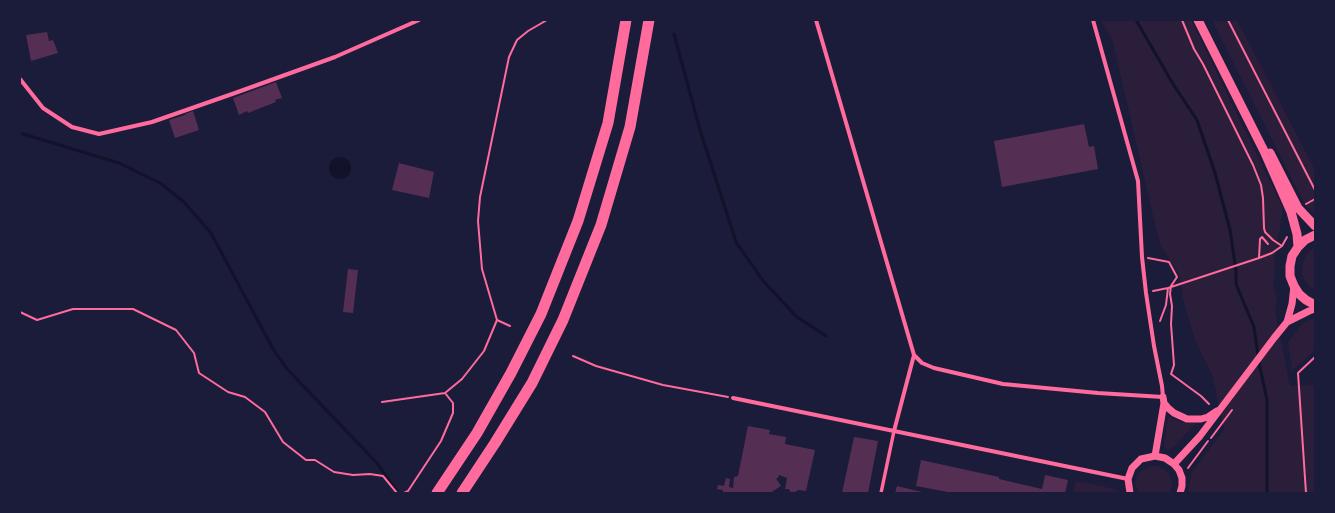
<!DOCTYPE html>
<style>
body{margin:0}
#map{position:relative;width:1335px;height:513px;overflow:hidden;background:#1b1b3a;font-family:"Roboto Condensed",sans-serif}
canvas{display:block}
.frame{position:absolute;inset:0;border:21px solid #1b1b3a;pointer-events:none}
</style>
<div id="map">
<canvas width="1335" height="513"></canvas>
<div class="frame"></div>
</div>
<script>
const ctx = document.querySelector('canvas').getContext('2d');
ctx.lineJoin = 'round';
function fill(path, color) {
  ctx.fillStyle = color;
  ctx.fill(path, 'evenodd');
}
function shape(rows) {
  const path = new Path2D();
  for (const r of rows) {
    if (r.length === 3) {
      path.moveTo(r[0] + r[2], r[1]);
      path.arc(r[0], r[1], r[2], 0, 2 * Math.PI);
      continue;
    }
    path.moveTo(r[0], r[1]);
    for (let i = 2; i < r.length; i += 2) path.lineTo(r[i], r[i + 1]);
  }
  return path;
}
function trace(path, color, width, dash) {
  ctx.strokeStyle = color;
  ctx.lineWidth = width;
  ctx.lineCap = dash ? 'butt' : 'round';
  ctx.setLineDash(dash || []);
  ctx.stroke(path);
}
fill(shape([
 [1101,20,1191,20,1283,208,1275,260,1274,287,1277,299,1275,311,1290,386,1315,385,1315,493,1188,493,1191,473,1224,430,1213,377,1195,340,1183,299,1179,274,1160,245,1112,39],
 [1212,20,1237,20,1315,170,1315,213,1307,207,1302,199],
 [1315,247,1315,291,1310,287,1305,281,1302,275,1302,267,1306,255],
 [1315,318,1315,350,1292,371,1288,342,1302,324,1308,320],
 [1168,417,1181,422,1196,423,1174,447,1168,450,1165,448,1164,444],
 [1151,466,1159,466,1169,473,1172,484,1170,493,1138,493,1135,482,1138,474,1144,469],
 [1076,481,1111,488,1119,491,1121,493,1073,493]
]), '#2a1e3b');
fill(shape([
 [340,168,11]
]), '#12122b');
trace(shape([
 [1136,20,1173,84,1197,120,1215,173,1230,230,1236,271,1236,284,1254,327,1259,363,1267,400,1267,493],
 [674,34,700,130,736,242,764,282,797,317,826,336],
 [20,133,119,163,160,183,184,202,211,233,273,349,287,369,377,463,398,493]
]), '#12122b', 3);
fill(shape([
 [47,32,49,41,53,40,58,53,31,61,26,35],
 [276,82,282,98,275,100,276,102,248,113,247,111,239,115,233,98],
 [193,111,199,130,175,138,169,120,185,115,185,114],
 [1084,124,1089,147,1094,146,1098,169,1002,187,994,141],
 [399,163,434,172,429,198,392,190],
 [348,269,358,270,353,313,343,312],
 [748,426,770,430,769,434,786,437,785,444,815,450,806,491,798,490,794,493,791,493,789,489,785,489,787,478,779,475,778,478,776,478,781,486,770,493,723,493,723,490,717,489,718,485,724,486,726,478,730,479,729,487,733,488,734,477,738,476],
 [854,437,878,441,868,493,842,493],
 [921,460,999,477,999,479,1042,489,1045,475,1068,480,1065,493,953,493,916,486],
 [897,486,922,492,922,493,895,493]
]), '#542f53');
trace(shape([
 [1182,20,1194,49,1203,64,1253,165,1261,185,1263,198,1264,228,1265,232,1273,240,1282,246],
 [1228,20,1315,190],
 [1306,204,1315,199],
 [1148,258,1169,262,1177,277,1171,286,1170,294,1172,306,1171,324,1174,365,1171,374,1201,396,1209,404],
 [1259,258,1260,239,1262,237,1268,244],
 [1153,291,1168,288,1259,258,1272,253,1282,246,1287,237],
 [20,312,37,320,73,309,133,309,176,330,194,353,199,373,228,392,245,397,265,412,283,442,306,460,315,460,334,472,353,475,370,474,383,476,397,493],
 [1160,321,1166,305,1168,288],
 [510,326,497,320,482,269,478,221,480,197,509,57,517,40,528,31,547,20],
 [573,356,596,366,663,385,728,397],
 [382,402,445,393,462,379,484,351,497,320],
 [1211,438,1232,410],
 [1188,468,1208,441],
 [404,493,408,491,441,441,453,413,453,403,445,393],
 [1306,493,1298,373,1315,357]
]), '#ff6b9d', 2);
trace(shape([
 [881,493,894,431]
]), '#ff6b9d', 3.5);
trace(shape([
 [816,20,914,355,922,363,934,368,1003,384,1098,393,1163,397,1162,386,1154,346,1146,293,1142,257,1138,181,1093,20],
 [20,79,43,108,72,127,99,134,152,122,235,93,335,57,419,20],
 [733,398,1128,479],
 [894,431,914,355]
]), '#ff6b9d', 4);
trace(shape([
 [1287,322,1292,304,1294,286],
 [1163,397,1164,403,1168,408,1174,413,1187,419,1201,419,1208,417,1217,411],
 [1155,456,1164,403],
 [1174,464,1200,436,1274,338,1287,322,1309,311,1315,309],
 [1130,493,1128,479,1132,468,1141,459,1155,456,1165,458,1174,464,1179,470,1182,478,1182,486,1180,493]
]), '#ff6b9d', 7);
trace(shape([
 [1198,20,1264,151,1291,212,1297,234,1298,247],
 [1270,153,1298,208,1315,226],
 [1315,235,1305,240,1298,247,1292,256,1290,266,1290,276,1294,286,1299,294,1306,300,1315,305]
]), '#ff6b9d', 9);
trace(shape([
 [437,493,477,433,511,373,541,314,578,221,608,123,626,20],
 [462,493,495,443,532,383,563,320,601,225,630,127,649,20]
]), '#ff6b9d', 11);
</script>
